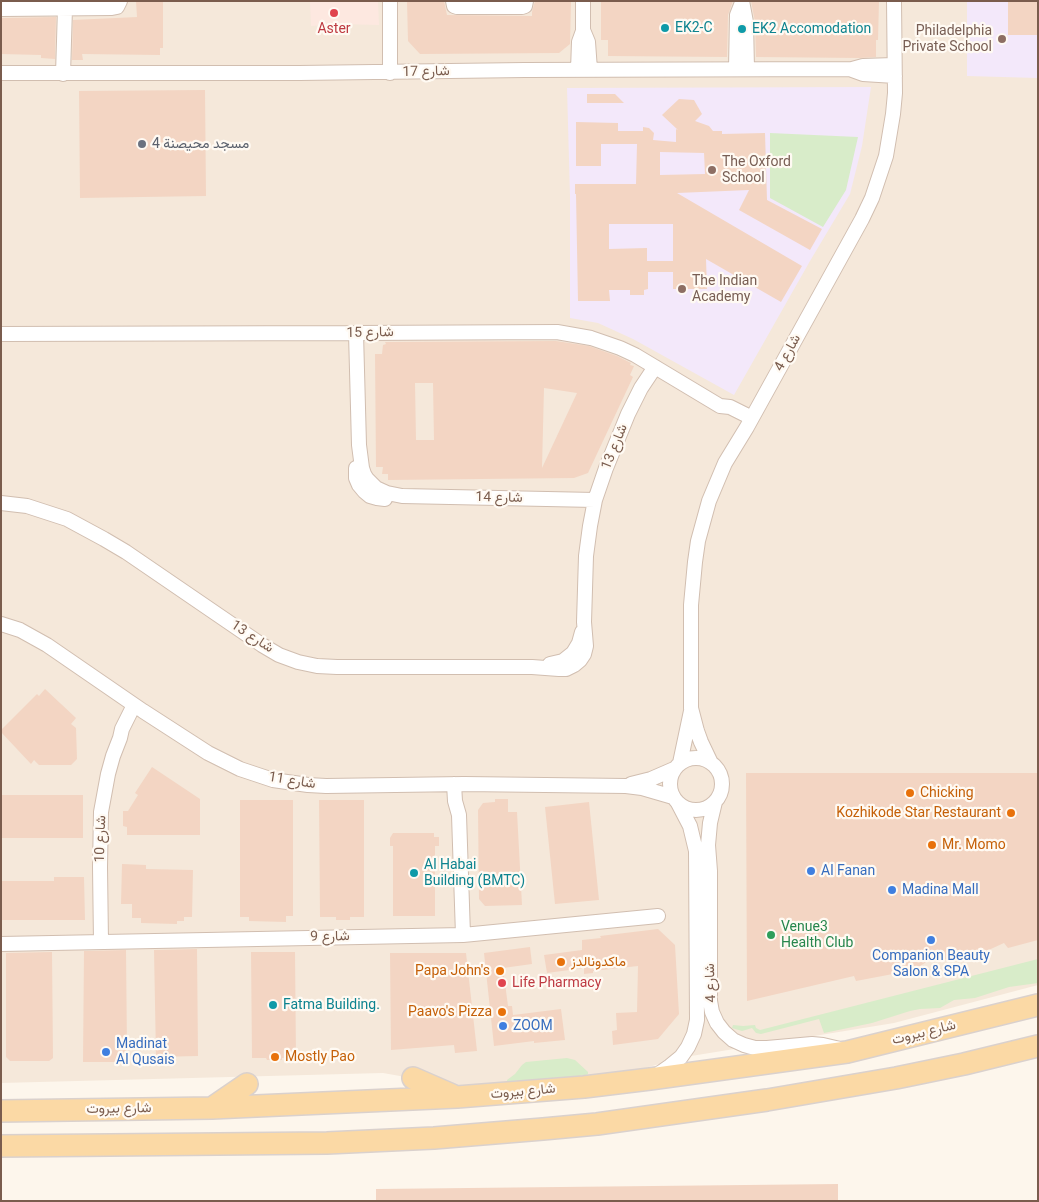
<!DOCTYPE html>
<meta charset="utf-8">
<style>
body{margin:0}
#map{position:relative;width:1039px;height:1202px;overflow:hidden;background:#fdf6ec;font-family:Roboto,sans-serif}
canvas{display:block}
.frame{position:absolute;inset:0;border:2px solid #7a5c4d;pointer-events:none}
</style>
<div id="map">
<canvas width="1039" height="1202"></canvas>
<div class="frame"></div>
</div>
<script>
const ctx = document.querySelector('canvas').getContext('2d');
ctx.lineJoin = 'round';
function fill(path, color) {
  ctx.fillStyle = color;
  ctx.fill(path, 'evenodd');
}
function shape(rows) {
  const path = new Path2D();
  for (const r of rows) {
    if (r.length === 3) {
      path.moveTo(r[0] + r[2], r[1]);
      path.arc(r[0], r[1], r[2], 0, 2 * Math.PI);
      continue;
    }
    path.moveTo(r[0], r[1]);
    for (let i = 2; i < r.length; i += 2) path.lineTo(r[i], r[i + 1]);
  }
  return path;
}
function trace(path, color, width, dash) {
  ctx.strokeStyle = color;
  ctx.lineWidth = width;
  ctx.lineCap = dash ? 'butt' : 'round';
  ctx.setLineDash(dash || []);
  ctx.stroke(path);
}
function drawText(font, color, halo, rows, align = 'center') {
  ctx.font = font + ' Roboto,Vazirmatn,sans-serif';
  ctx.lineWidth = 4.5;
  ctx.setLineDash([]);
  ctx.textBaseline = 'middle';
  ctx.strokeStyle = halo;
  ctx.fillStyle = color;
  for (const [text, x, y, turn = 0] of rows) {
    ctx.save();
    ctx.translate(x, y);
    ctx.rotate((+turn || 0) * Math.PI / 180);
    ctx.textAlign = isNaN(turn) ? turn : align;
    if (halo) ctx.strokeText(text, 0, 0);
    ctx.fillText(text, 0, 0);
    ctx.restore();
  }
}
fill(shape([
 [1,1,1038,1,1038,985,894,1023,685,1057,612,1077,479,1090,383,1073,1,1083]
]), '#f5e8da');
fill(shape([
 [310,1,378,1,379,25,342,24,311,26]
]), '#fde8e0');
fill(shape([
 [967,1,1038,1,1038,78,967,76],
 [871,87,862,146,850,194,810,261,734,395,633,339,598,323,570,318,570,196,567,88]
]), '#f3e8fa');
fill(shape([
 [770,133,858,137,846,190,823,227,770,198],
 [1038,959,1038,983,1009,987,975,998,954,1000,940,1008,920,1009,910,1011,872,1023,824,1033,819,1019,761,1034,756,1033,752,1028,742,1031,732,1028,733,1025,743,1026,755,1025,756,1028,760,1030],
 [567,1058,575,1060,588,1072,588,1074,586,1075,507,1085,507,1080,515,1074,522,1065,526,1062]
]), '#d8ecc9');
fill(shape([
 [136,1,163,1,163,48,160,48,160,55,82,54,83,60,72,60,73,20,137,17],
 [407,1,444,1,447,15,532,16,532,12,535,1,571,1,570,44,559,53,420,54,408,41],
 [601,1,733,1,728,15,727,57,608,56,608,40,601,40],
 [751,1,879,1,878,40,876,40,876,57,860,58,756,57,755,22],
 [1008,1,1038,1,1038,35,1008,35],
 [56,17,55,59,41,58,41,55,1,54,1,18],
 [205,90,206,196,80,198,79,91],
 [587,94,615,94,624,103,587,103],
 [679,99,694,100,702,114,695,121,709,126,713,131,722,131,722,134,765,133,767,200,822,229,810,250,739,210,749,190,677,193,802,266,781,302,706,259,707,289,673,289,673,272,648,272,648,289,644,290,644,295,630,295,630,290,609,290,610,301,578,301,576,194,575,194,575,184,636,184,637,144,601,144,601,166,576,166,576,122,618,123,618,131,643,131,643,127,649,128,654,133,653,140,676,142,676,129,678,130,662,115],
 [660,152,704,153,705,174,660,175],
 [609,224,673,224,673,261,647,261,647,248,609,249],
 [556,341,589,346,617,356,631,363,630,365,634,366,630,375,633,377,588,473,574,478,388,480,388,474,382,474,383,467,376,467,375,354,382,354,383,345,386,344,385,342],
 [415,383,433,383,434,440,416,440],
 [544,388,577,393,542,468],
 [45,689,76,718,71,724,76,728,77,759,71,765,39,765,34,760,31,764,1,732,1,730,37,694,39,696],
 [152,767,200,799,200,835,127,835,127,827,123,826,123,811,128,811,138,795,135,793],
 [746,773,1038,773,1038,940,1008,948,1004,943,982,953,942,960,931,959,914,970,856,981,854,976,747,1001],
 [1,795,83,795,83,838,1,838],
 [495,799,508,799,508,812,517,812,522,905,485,906,479,899,478,810,483,803,495,802],
 [240,800,293,800,293,916,286,916,286,922,249,921,249,917,240,917],
 [319,800,364,800,364,917,350,917,350,920,336,920,336,917,320,917],
 [589,802,599,900,555,904,545,807],
 [393,833,434,833,434,837,439,837,439,846,435,846,435,916,393,916,393,846,390,846,390,838],
 [122,864,146,865,146,869,193,870,192,917,184,917,184,921,177,921,177,924,141,923,141,918,132,918,132,904,121,904],
 [54,877,84,877,85,920,1,920,1,881,54,881],
 [658,929,675,945,679,1014,658,1039,613,1045,612,1031,617,1030,616,1013,637,1012,638,966,593,971,593,973,584,974,584,968,547,973,544,955,582,950,582,940,601,938,600,936],
 [530,947,532,964,503,968,508,1006,512,1006,513,1015,561,1009,565,1040,534,1043,534,1041,494,1046,484,953],
 [197,949,198,1056,156,1057,154,950],
 [126,950,127,1050,119,1062,83,1062,84,951],
 [52,952,53,1058,49,1061,10,1061,6,1057,6,953],
 [251,952,295,952,296,1058,282,1058,282,1060,267,1060,266,1058,252,1058],
 [390,953,466,953,477,1051,455,1053,454,1045,391,1050],
 [838,1184,838,1201,376,1201,376,1189]
]), '#f3d5c3');
const minor = shape([
 [390,1,390,73],
 [453,1,454,6,457,7,522,7,525,6,526,1],
 [583,1,583,30,588,42,590,70],
 [742,1,746,22,747,69],
 [1,9,112,8,117,7,120,1],
 [736,69,737,15,741,5],
 [578,70,579,42,583,31],
 [852,70,863,74,895,76],
 [1,73,299,73,525,70,852,69,863,66,894,65],
 [63,74,65,8],
 [356,333,359,445,362,468,364,474,367,479,376,488,387,493,402,496,595,500],
 [1,334,356,333,557,332,591,338,620,348,635,355,720,406,730,407,752,418],
 [356,468,356,478,359,485,364,491,370,496,377,498,385,499],
 [1,503,27,506,67,519,104,539,126,552,262,645,279,655,298,662,317,666,337,667,532,667,559,669,566,669,574,665,580,660,584,654,586,646,584,622,586,556,590,526,595,500,606,468,628,414,641,388,655,367],
 [1,624,20,630,47,645,143,711,208,753,240,769,273,780,308,785,326,786,464,784,626,786,642,788,673,797],
 [550,664,563,661,573,653,579,643,582,632],
 [696,784,26],
 [680,763,691,711],
 [711,763,701,742,697,731,691,708,691,605,695,562,698,541,709,501,725,463,747,427,862,219,872,198,886,156,893,114,895,93,894,1],
 [454,784,455,801,459,815,463,935],
 [631,784,651,779,674,769],
 [715,802,710,823,708,845,710,871,710,1001,712,1012,717,1023,724,1032,733,1040,744,1045,755,1048,767,1048,812,1044,823,1045,840,1049],
 [101,942,100,867,101,812,108,774,113,756,120,738,122,729,134,705],
 [1,944,463,935,658,916],
 [657,1075,670,1066,681,1057,688,1047,694,1034,697,1020,696,851,690,826,678,803]
]);
const primary = shape([
 [413,1078,452,1095],
 [212,1108,247,1084],
 [1,1111,212,1108,457,1097,584,1087,650,1079,847,1052,1038,1005],
 [1,1146,327,1143,434,1138,543,1129,597,1124,767,1100,896,1078,964,1064,1038,1046]
]);
trace(minor, '#d1beb0', 16);
trace(primary, '#dad1cd', 24);
trace(minor, '#fff', 14);
trace(primary, '#fbd9a5', 21);
for (const [x, y, r, color] of [
 [334,13,5,"#e0444e"],
 [665,28,5,"#0f9aa8"],
 [742,29,5,"#0f9aa8"],
 [1002,39,5,"#8d6e63"],
 [142,144,5,"#6b7280"],
 [712,170,5,"#8d6e63"],
 [682,289,5,"#8d6e63"],
 [910,793,5,"#e8710a"],
 [1011,813,5,"#e8710a"],
 [932,845,5,"#e8710a"],
 [811,871,5,"#3f7fe0"],
 [414,873,5,"#0f9aa8"],
 [892,890,5,"#3f7fe0"],
 [771,935,5,"#2e9e5b"],
 [931,940,5,"#3f7fe0"],
 [561,962,5,"#e8710a"],
 [500,971,5,"#e8710a"],
 [502,983,5,"#e0444e"],
 [273,1005,5,"#0f9aa8"],
 [502,1012,5,"#e8710a"],
 [503,1026,5,"#3f7fe0"],
 [106,1052,5,"#3f7fe0"],
 [275,1057,5,"#e8710a"]
]) {
  const dot = new Path2D();
  dot.arc(x, y, r, 0, 2 * Math.PI);
  ctx.fillStyle = color;
  ctx.fill(dot);
  trace(dot, '#fffaf3', 2);
}
drawText('14px', '#0d838f', '#fffaf3', [
 ["EK2-C",675,28],
 ["EK2 Accomodation",752,29],
 ["Al Habai",424,865],
 ["Building (BMTC)",424,881],
 ["Fatma Building.",283,1005]
], 'left');
drawText('14px', '#be3a42', '#fffaf3', [
 ["Aster",334,29],
 ["Life Pharmacy",512,983,"left"]
]);
drawText('14px', '#785e54', '#fffaf3', [
 ["Philadelphia",992,31,"right"],
 ["Private School",992,47,"right"],
 ["The Oxford",722,162],
 ["School",722,178],
 ["The Indian",692,281],
 ["Academy",692,297]
], 'left');
drawText('14px', '#7a5c4d', '#fffaf3', [
 ["شارع 17",426,72,-1],
 ["شارع 15",370,333,-1],
 ["شارع 4",788,353,-61],
 ["شارع 13",615,447,-68],
 ["شارع 14",499,498,1],
 ["شارع 13",252,637,33],
 ["شارع 11",292,781,9],
 ["شارع 10",101,839,-88],
 ["شارع 9",330,937,-1],
 ["شارع 4",711,983,-92],
 ["شارع بيروت",924,1033,-14],
 ["شارع بيروت",523,1092,-5],
 ["شارع بيروت",119,1109,-1]
]);
drawText('14px', '#5b616d', '#fffaf3', [
 ["مسجد محيصنة 4",152,144]
], 'left');
drawText('14px', '#c56008', '#fffaf3', [
 ["Chicking",920,793],
 ["Kozhikode Star Restaurant",1001,813,"right"],
 ["Mr. Momo",942,845],
 ["ماكدونالدز",571,962],
 ["Papa John's",490,971,"right"],
 ["Paavo's Pizza",492,1012,"right"],
 ["Mostly Pao",285,1057]
], 'left');
drawText('14px', '#366cbe', '#fffaf3', [
 ["Al Fanan",821,871],
 ["Madina Mall",902,890],
 ["Companion Beauty",931,956,"center"],
 ["Salon & SPA",931,972,"center"],
 ["ZOOM",513,1026],
 ["Madinat",116,1044],
 ["Al Qusais",116,1060]
], 'left');
drawText('14px', '#27864d', '#fffaf3', [
 ["Venue3",781,927],
 ["Health Club",781,943]
], 'left');
</script>
